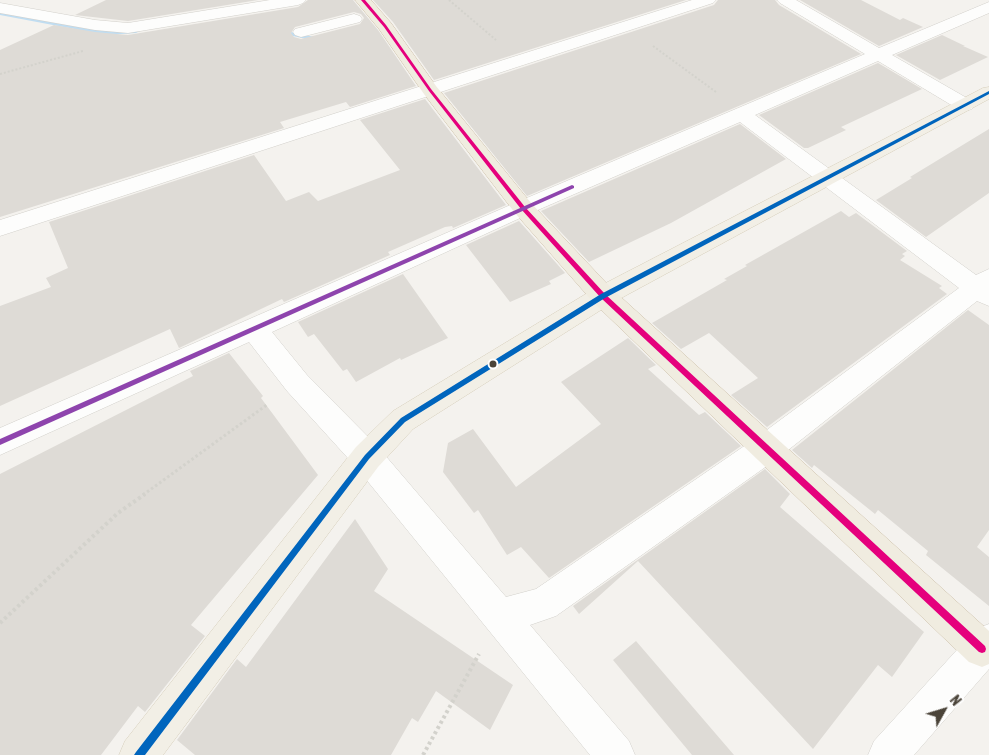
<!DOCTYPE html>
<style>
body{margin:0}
#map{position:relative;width:989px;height:755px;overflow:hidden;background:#f4f2ee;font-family:"Asap Condensed",sans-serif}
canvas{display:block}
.north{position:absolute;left:919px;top:685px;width:50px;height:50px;-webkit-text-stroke:4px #fff;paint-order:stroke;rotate:51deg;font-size:14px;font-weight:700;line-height:20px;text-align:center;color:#4b4439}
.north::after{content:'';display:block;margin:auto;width:18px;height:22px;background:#4b4439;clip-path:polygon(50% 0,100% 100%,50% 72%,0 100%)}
</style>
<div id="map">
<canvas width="989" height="755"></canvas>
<div class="north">N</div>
</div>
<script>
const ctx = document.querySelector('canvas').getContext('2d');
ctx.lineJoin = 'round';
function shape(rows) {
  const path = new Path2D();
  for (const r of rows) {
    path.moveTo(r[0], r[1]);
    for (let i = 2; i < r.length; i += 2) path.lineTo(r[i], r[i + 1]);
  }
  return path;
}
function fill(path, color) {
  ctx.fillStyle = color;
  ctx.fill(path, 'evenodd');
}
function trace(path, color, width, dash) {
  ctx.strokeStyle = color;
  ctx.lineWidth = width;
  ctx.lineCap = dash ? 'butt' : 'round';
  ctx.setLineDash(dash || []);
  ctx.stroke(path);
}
fill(shape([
 [0,11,106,31,136,29,140,31,136,33,106,35,0,15,0,11],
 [272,28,324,39,328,41,324,43,275,32,272,32,272,28]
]), '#c0ddf1');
fill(shape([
 [106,0,258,0,128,21,75,15],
 [308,0,353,0,378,30,416,86,350,107,346,102,280,122,284,128,0,217,0,50,54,25,95,32,128,35,298,7],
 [354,12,361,14,364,18,360,24,301,39,294,37,291,33,295,27],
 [373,0,686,0,434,80,393,22],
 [718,0,775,0,779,5,861,54,527,196,444,93,714,5],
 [800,0,861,0,900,20,903,18,923,27,879,46],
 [942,35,965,46,963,46,988,57,940,80,896,55],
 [878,63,922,89,841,127,846,130,808,148,804,148,759,115],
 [425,99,506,205,453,228,452,226,445,227,388,252,390,255,284,302,282,299,179,348,170,329,0,406,0,306,51,287,46,278,68,268,49,222,254,155,286,201,309,192,318,201,400,170,360,120],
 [740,124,786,159,671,223,589,262,541,211],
 [989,129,989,193,926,237,876,200,912,178,910,177],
 [841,211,849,217,856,213,907,251,902,254,905,256,900,260,942,286,939,288,947,294,767,427,731,395,758,378,709,333,681,349,652,323,727,280,724,279,747,266,745,265],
 [519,221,565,273,549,281,551,284,510,302,466,245],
 [403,274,448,338,401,360,400,358,356,382,347,369,343,371,314,334,308,337,298,322],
 [968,310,989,325,989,530,977,547,989,557,989,606,926,555,928,551,878,510,875,514,814,465,812,468,792,450],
 [628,338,656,365,648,369,699,415,705,412,741,446,549,578,521,547,507,555,478,510,474,513,443,472,448,443,473,429,516,487,601,424,561,382],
 [229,353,263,396,261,398,318,475,191,625,205,636,145,712,138,706,101,755,0,755,0,474,193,376,190,371],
 [765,469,790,494,780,507,924,632,892,677,878,665,813,749,638,561,579,614,573,606],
 [355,519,388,569,374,591,513,685,490,730,436,691,418,722,412,718,391,755,195,755,177,740,237,659,246,667],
 [636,641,734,755,692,755,613,660]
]), '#dedbd6');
const minor = shape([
 [270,0,306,0,303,3,298,5,128,33,95,30,0,13,0,3,95,20,128,23,270,0],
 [692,0,716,0,713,3,0,236,0,220,692,0],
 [777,0,796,0,879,48,989,2,989,13,892,55,972,101,974,105,972,109,965,111,958,109,878,61,755,115,976,275,989,269,989,306,977,301,778,458,556,616,530,625,629,741,635,755,590,755,356,467,287,391,249,342,0,455,0,428,515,203,865,54,780,3,777,0],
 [740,122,959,288,756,438,536,589,506,597,378,447,307,375,272,332,531,213,740,122],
 [354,14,360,16,362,19,360,22,301,37,295,35,293,32,295,29,354,14],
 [989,624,989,669,914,755,868,755,874,741,976,629,989,624]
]);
const primary = shape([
 [989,87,989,99,612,303,413,429,378,467,163,755,119,755,125,741,356,447,393,411,594,289,983,88,989,87]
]);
const trunk = shape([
 [355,0,371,0,391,23,436,86,531,203,612,289,989,631,989,664,982,667,969,662,594,303,515,213,424,94,379,29,355,0]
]);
trace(minor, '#d2d0cb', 1);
trace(primary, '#d6cebb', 1);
trace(trunk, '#ccbfa9', 1);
trace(shape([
 [449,0,496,40],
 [653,46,716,92],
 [0,74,83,51]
]), '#d3d2cc', 2, [2, 2]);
trace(shape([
 [143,495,268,404]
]), '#d3d2cc', 3, [2.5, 2.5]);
trace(shape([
 [0,623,118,513,145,494],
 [423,755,479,654]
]), '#d3d2cc', 4, [3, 3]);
fill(minor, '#fdfdfc');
fill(primary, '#f2efe6');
fill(trunk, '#f0ece0');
fill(shape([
 [361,0,365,0,386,25,431,89,525,207,605,294,985,646,986,649,985,652,982,653,979,652,601,298,521,209,429,91,384,27,361,0]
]), '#e5007d');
fill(shape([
 [989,91,989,94,605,298,405,422,369,459,145,755,134,755,136,752,365,455,401,418,601,294,989,91]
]), '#0065bd');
fill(shape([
 [572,185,574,186,574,188,0,445,0,439,572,185]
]), '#8e44ad');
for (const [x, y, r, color] of [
 [493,364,4.5,"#4b4439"]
]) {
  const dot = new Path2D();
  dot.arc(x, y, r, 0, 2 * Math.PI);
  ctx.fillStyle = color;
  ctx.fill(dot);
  trace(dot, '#fff', 2);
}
</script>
